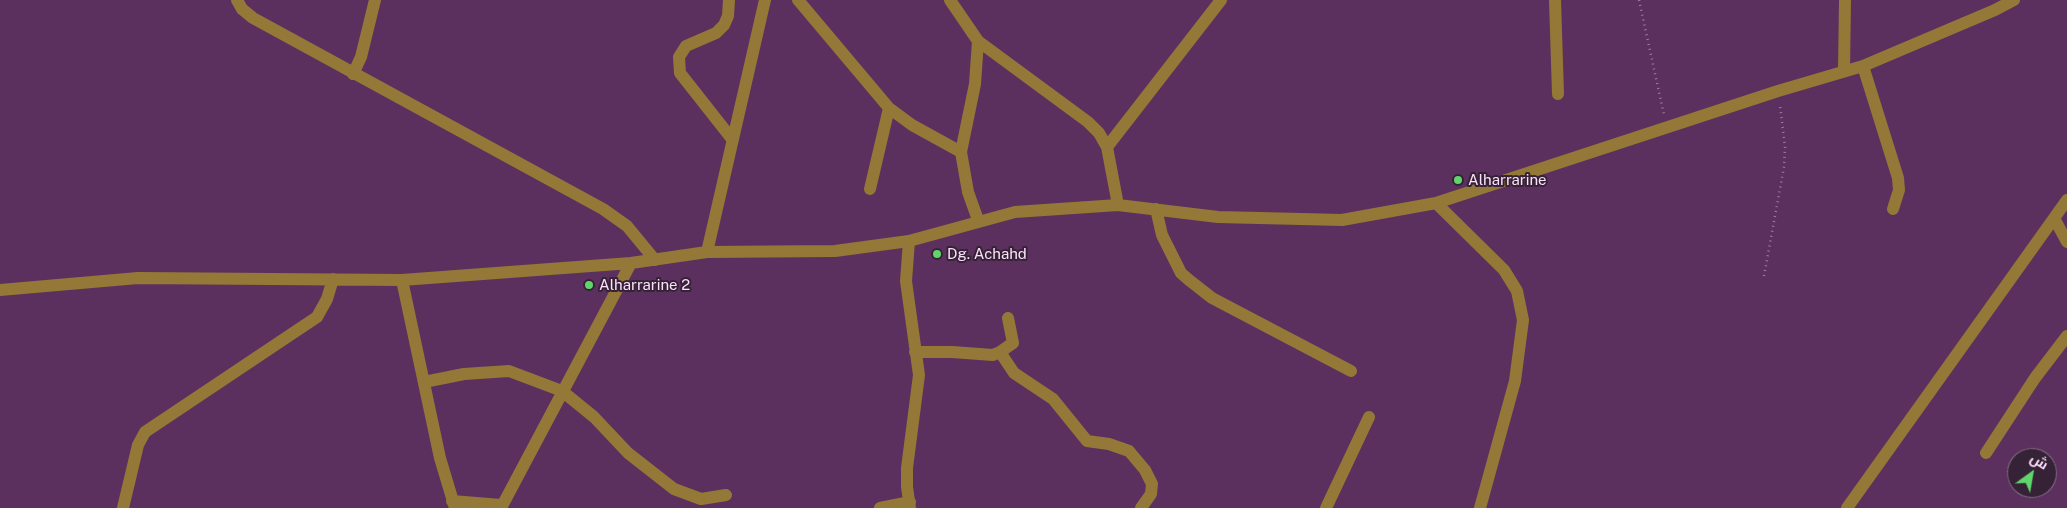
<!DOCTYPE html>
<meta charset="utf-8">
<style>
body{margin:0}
#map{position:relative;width:2067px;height:508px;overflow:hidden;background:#5c305e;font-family:"Public Sans",Cairo,sans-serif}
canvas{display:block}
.north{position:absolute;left:2007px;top:448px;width:50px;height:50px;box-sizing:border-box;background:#362236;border:1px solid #856e85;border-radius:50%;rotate:32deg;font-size:14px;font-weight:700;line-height:20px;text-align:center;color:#fbe0fb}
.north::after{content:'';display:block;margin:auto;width:18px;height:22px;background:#5fd56b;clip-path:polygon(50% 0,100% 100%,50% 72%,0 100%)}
</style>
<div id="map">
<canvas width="2067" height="508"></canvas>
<div class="north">ش</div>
</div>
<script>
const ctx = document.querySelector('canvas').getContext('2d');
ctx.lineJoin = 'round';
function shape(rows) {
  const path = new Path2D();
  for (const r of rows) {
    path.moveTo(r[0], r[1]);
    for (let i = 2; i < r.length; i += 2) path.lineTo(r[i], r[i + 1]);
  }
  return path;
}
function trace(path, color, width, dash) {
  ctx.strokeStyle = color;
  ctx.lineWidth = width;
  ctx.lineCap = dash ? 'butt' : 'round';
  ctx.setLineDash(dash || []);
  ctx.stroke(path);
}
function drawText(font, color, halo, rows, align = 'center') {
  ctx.font = font + ' "Public Sans",sans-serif';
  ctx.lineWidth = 4;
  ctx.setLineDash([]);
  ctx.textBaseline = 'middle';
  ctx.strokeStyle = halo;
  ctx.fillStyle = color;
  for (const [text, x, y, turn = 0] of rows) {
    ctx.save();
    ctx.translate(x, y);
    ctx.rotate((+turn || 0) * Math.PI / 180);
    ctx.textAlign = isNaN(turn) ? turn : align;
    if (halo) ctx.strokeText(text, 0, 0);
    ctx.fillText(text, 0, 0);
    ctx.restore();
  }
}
trace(shape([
 [1639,0,1664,115],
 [1764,276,1784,167,1785,147,1780,105]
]), '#a07ba1', 2.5, [1, 4]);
trace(shape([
 [237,0,242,9,253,18,603,209,627,226,655,260],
 [729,0,728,16,724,25,716,33,686,46,679,57,680,73,732,139],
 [798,0,889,108,912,125,961,152],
 [950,0,978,41,1088,122,1099,133,1107,147,1118,205],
 [1555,0,1558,94],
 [1863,66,1898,178,1899,190,1893,209],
 [1844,70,1845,0],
 [353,74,361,57,375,0],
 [1107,147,1221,0],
 [870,189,889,108],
 [1436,203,1504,270,1517,291,1523,320,1515,381,1480,508],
 [1156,209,1162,235,1181,273,1189,280,1212,298,1351,371],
 [2054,218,2067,242],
 [978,220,968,192,961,152,975,84,978,41],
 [909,241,906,281,919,375,907,468,907,487,910,508],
 [707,252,765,0],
 [402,280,440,458,455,508],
 [0,290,138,278,402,280,631,263,707,252,835,251,909,241,1015,212,1118,205,1218,217,1342,220,1436,203,1778,91,1863,66,1995,10,2014,0],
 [915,352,952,352,993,355,1000,352,1013,343,1008,318],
 [1000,352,1014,373,1053,399,1087,441,1109,444,1129,451,1145,470,1152,484,1151,494,1141,508],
 [424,382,464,374,509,371,562,391,594,417,628,453,674,489,701,499,726,495],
 [1986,453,2035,378,2067,336],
 [452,501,501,505],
 [123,508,138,445,145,432,317,317,327,299,333,279],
 [501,508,631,263],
 [880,508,910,502],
 [1326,508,1369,417],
 [1847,508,2067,200]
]), '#947837', 12);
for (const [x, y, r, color] of [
 [1458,180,5,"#5fd56b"],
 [937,254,5,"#5fd56b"],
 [589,285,5,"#5fd56b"]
]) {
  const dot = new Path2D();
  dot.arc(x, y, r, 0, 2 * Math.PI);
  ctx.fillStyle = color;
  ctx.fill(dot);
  trace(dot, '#362236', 2);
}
drawText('15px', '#fbe0fb', '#362236', [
 ["Alharrarine",1468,180],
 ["Dg. Achahd",947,254],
 ["Alharrarine 2",599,285]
], 'left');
</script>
